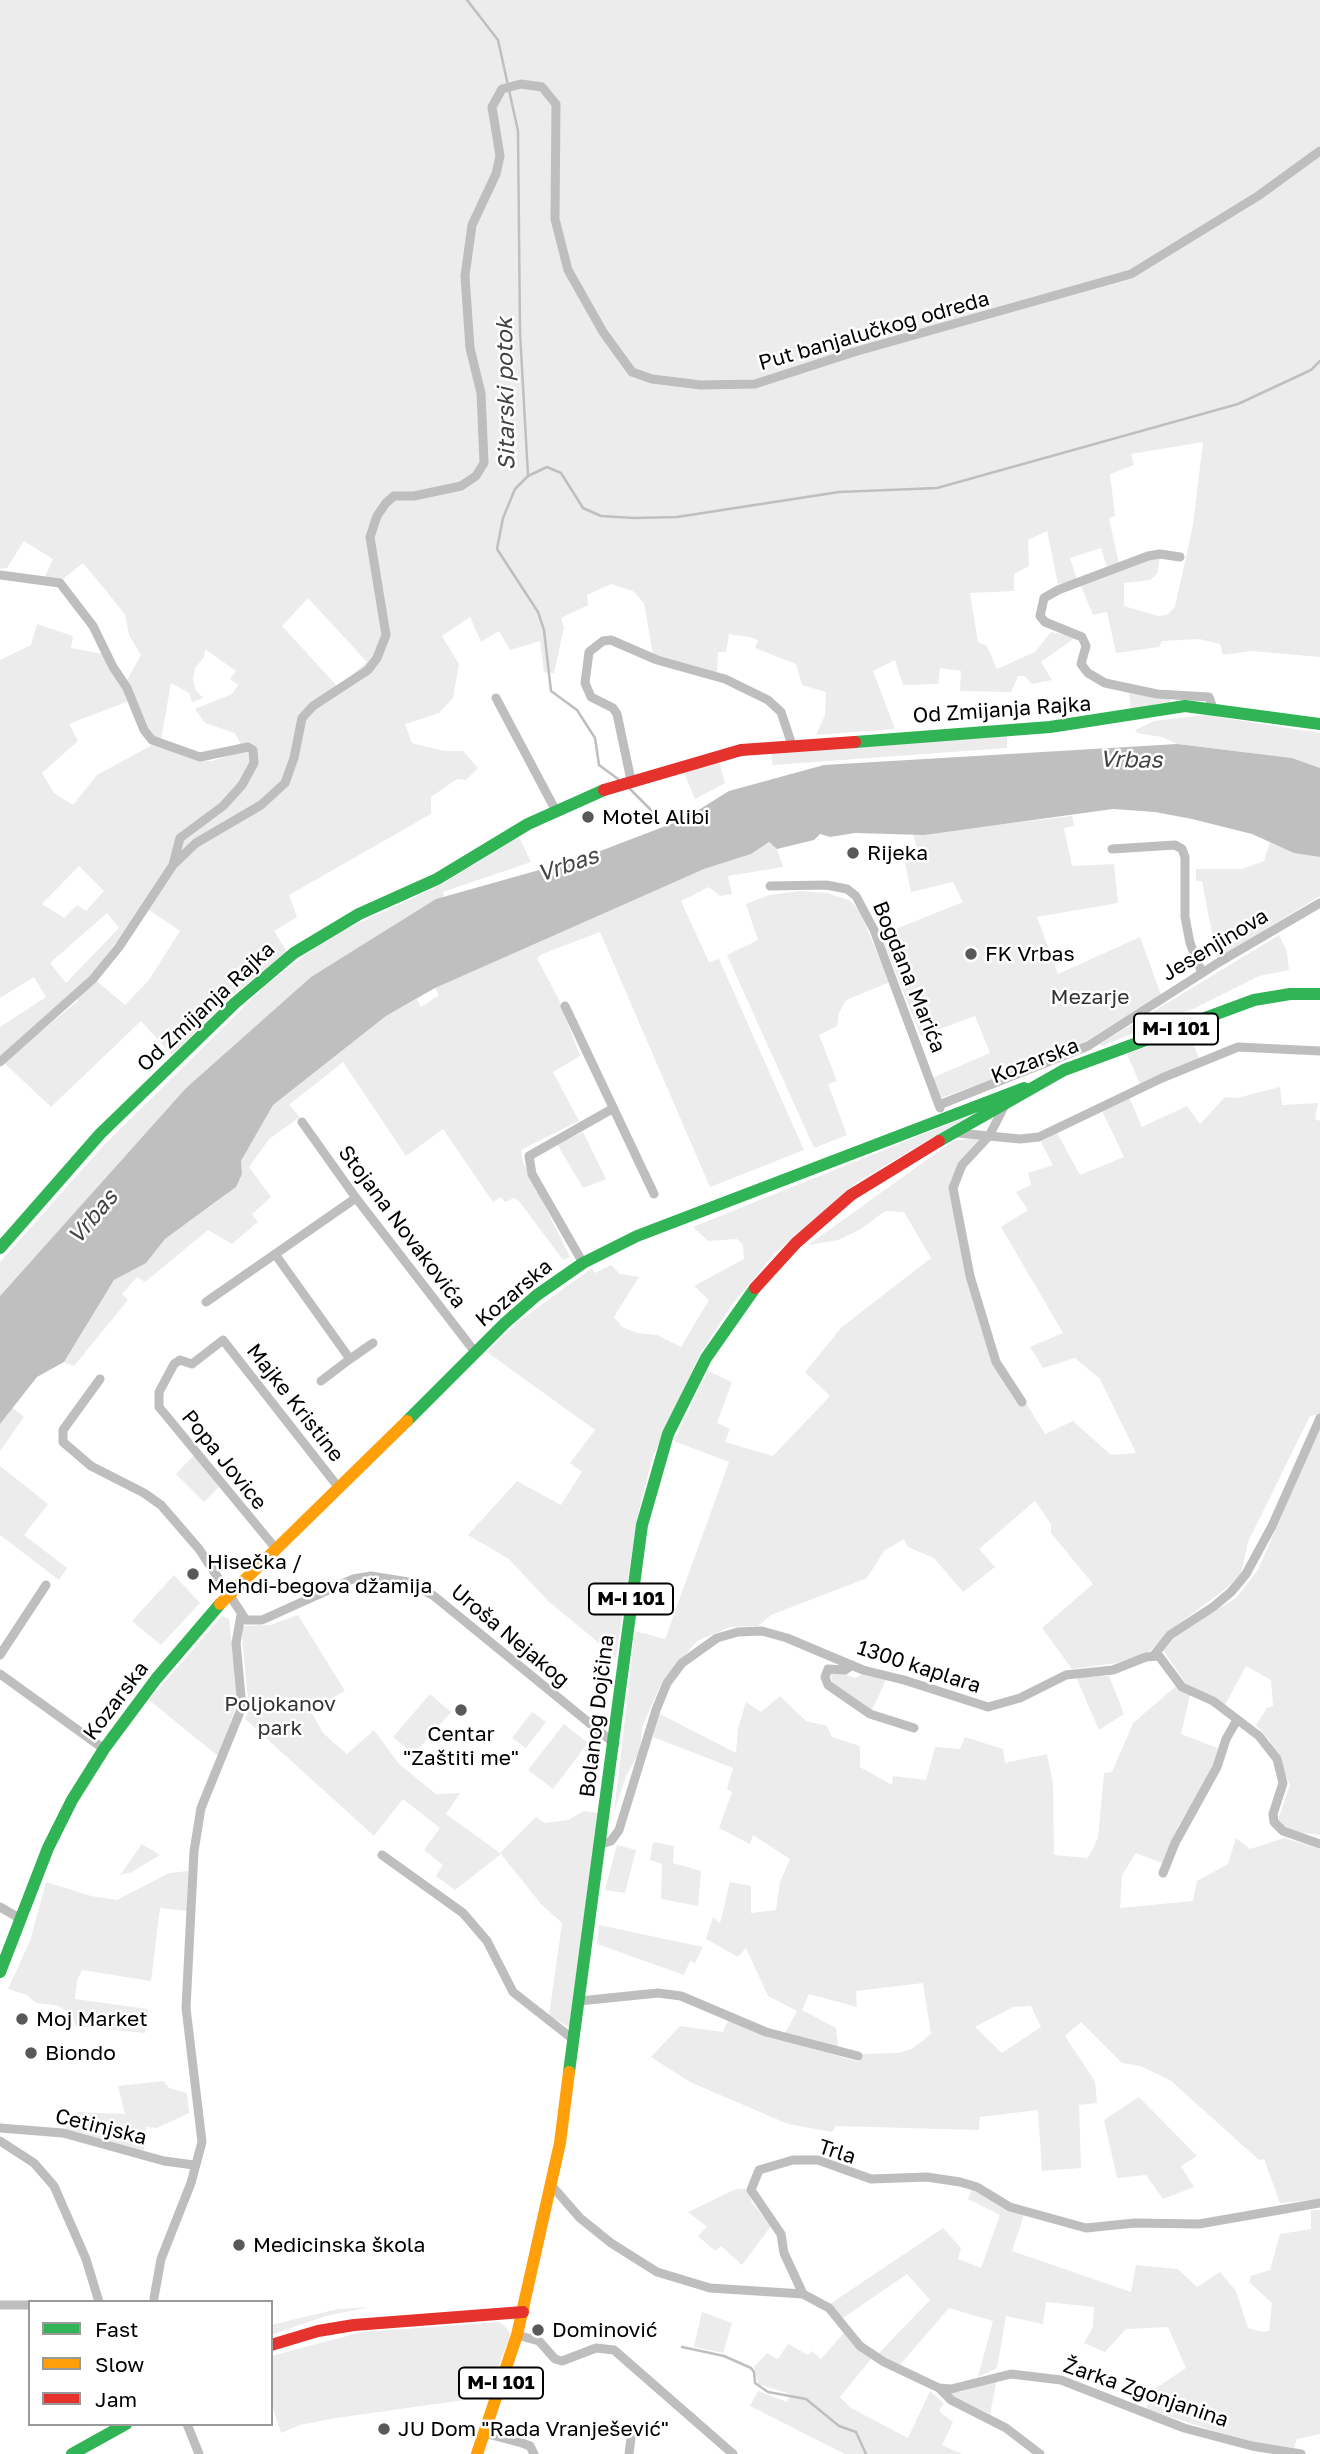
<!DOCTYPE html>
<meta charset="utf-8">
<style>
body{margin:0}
#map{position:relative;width:1320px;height:2454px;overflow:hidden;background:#fff;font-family:"Golos Text",sans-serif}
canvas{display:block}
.legend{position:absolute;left:28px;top:2300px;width:245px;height:126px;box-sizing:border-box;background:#fff;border:2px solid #999;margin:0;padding:9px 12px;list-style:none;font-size:21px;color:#000}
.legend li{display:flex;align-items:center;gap:14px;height:35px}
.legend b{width:35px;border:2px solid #999}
</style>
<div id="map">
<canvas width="1320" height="2454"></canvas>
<ul class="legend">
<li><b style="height:9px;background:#30b455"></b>Fast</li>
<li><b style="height:9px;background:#ff9f0a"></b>Slow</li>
<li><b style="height:9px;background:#e5322d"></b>Jam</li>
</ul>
</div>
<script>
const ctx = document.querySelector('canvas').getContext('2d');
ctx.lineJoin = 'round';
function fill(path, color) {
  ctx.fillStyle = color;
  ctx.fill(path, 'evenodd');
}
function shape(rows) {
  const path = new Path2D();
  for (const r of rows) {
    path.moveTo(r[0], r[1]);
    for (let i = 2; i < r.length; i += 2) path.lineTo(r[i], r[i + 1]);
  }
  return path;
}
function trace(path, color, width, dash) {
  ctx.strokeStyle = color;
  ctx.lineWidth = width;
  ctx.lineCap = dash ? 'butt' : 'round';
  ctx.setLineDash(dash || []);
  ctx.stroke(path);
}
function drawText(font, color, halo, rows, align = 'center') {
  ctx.font = font + ' "Golos Text",sans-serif';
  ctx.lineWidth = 5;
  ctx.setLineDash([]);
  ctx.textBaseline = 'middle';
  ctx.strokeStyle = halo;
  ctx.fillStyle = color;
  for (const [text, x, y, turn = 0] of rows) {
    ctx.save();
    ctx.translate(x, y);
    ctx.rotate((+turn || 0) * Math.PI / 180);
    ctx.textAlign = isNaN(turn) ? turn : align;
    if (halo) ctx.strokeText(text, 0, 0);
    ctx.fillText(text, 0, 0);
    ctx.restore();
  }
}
fill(shape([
 [0,0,1320,0,1320,657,1251,651,1223,655,1220,644,1199,639,1162,641,1159,647,1116,653,1107,612,1093,615,1081,586,1143,560,1160,557,1157,574,1150,580,1124,583,1124,606,1158,616,1167,615,1175,607,1193,525,1203,442,1131,454,1134,465,1110,474,1115,516,1109,518,1119,564,1107,567,1101,548,1070,558,1077,580,1058,584,1047,531,1028,540,1029,566,1014,574,1014,591,970,593,978,642,987,646,997,669,1035,652,1051,632,1076,637,1041,662,1052,680,1032,684,1025,676,1018,676,1011,692,960,691,961,671,940,668,938,684,903,685,895,660,873,671,895,729,816,735,825,715,826,692,802,685,796,664,755,648,758,641,754,638,729,634,726,652,718,652,717,672,653,655,644,603,633,591,611,584,587,595,588,605,561,618,564,627,554,673,544,672,540,641,510,650,499,631,481,642,470,617,442,636,459,664,453,698,439,713,405,724,412,743,444,751,463,751,478,768,466,780,457,779,431,797,431,814,289,895,297,917,274,931,287,952,228,999,172,1055,141,1021,51,1107,0,1059,0,1027,46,997,34,977,0,998,0,660,31,645,37,624,73,636,71,648,104,654,113,675,123,687,129,701,69,724,78,741,42,773,54,793,73,805,97,775,152,745,197,760,212,761,244,751,235,733,205,723,195,709,232,694,238,685,230,679,236,671,205,649,204,657,195,668,193,679,195,689,203,698,192,702,189,693,171,683,161,740,152,737,126,682,141,655,129,635,125,614,83,563,63,579,45,577,53,559,24,541,7,568,0,569],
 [308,598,367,662,338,687,282,626],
 [79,866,104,891,86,911,77,905,64,918,42,904],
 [143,906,180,931,149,980,125,1005,91,976],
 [107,913,119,928,66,983,50,963],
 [74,994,78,1001,7,1059],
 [1129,693,1171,699,1170,701,1131,710],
 [1205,715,1320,733,1320,768,1292,758,1177,744,1162,737,1137,733,1135,730,1154,721],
 [1007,736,1007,748,773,765,771,752],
 [719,762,725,783,695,799,684,773],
 [1072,816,1074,826,1064,828,1072,866,1114,864,1118,903,1037,917,1058,974,1140,937,1161,995,1072,1050,941,1098,932,1078,990,1053,975,1016,921,1036,881,935,963,902,953,882,911,892,905,862,920,857,913,835],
 [519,837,531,862,443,892,444,896,311,977,186,1088,0,1296,0,1262,101,1148,266,985,329,937,439,886],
 [769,842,777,849,783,867,728,876,732,894,720,896,709,887,681,901,709,962,719,959,804,1150,710,1187,600,932,542,954,537,958,559,1000,580,1056,553,1072,579,1121,521,1150,523,1162,570,1257,563,1260,519,1201,514,1198,505,1202,501,1197,493,1202,443,1129,406,1156,343,1062,289,1105,300,1117,269,1139,249,1167,271,1197,252,1214,258,1222,232,1244,208,1230,145,1282,137,1277,122,1294,128,1300,74,1366,64,1362,114,1280,146,1263,165,1239,226,1195,242,1174,241,1161,273,1105,386,1016,417,999,421,1007,439,995,435,988,462,974,704,869,751,854],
 [1270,842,1294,853,1320,857,1320,896,1217,959,1202,881,1196,881,1196,869,1242,869,1264,861],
 [800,891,827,893,849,900,859,910,890,982,846,1000,839,1013,837,1026,819,1035,837,1081,828,1084,847,1135,814,1148,727,955,758,940,746,904,769,895],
 [1279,935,1287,952,1289,970,1259,976,1195,1008,1102,1046,1100,1044],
 [1188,1032,1200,1060,1140,1084,1127,1054],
 [1280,1087,1282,1105,1318,1103,1315,1119,1320,1121,1320,1414,1310,1416,1248,1542,1241,1573,1228,1587,1168,1632,1149,1652,1117,1663,1072,1669,1042,1628,1093,1584,1051,1533,1051,1524,1035,1501,979,1549,995,1567,963,1592,934,1558,908,1547,904,1539,884,1551,867,1578,771,1615,758,1626,730,1627,697,1641,663,1680,642,1727,640,1751,626,1776,614,1813,635,1631,665,1639,729,1462,674,1441,708,1371,732,1382,717,1423,730,1429,725,1442,773,1456,830,1396,805,1372,842,1327,931,1258,904,1212,885,1211,861,1229,838,1240,808,1245,953,1141,981,1137,949,1190,967,1280,993,1364,1022,1406,1026,1403,1045,1434,1073,1421,1111,1455,1136,1453,1100,1379,1075,1358,1043,1368,1030,1347,1063,1333,1001,1227,1028,1210,1016,1192,1031,1185,1028,1173,1053,1165,1041,1142,1057,1133,1080,1175,1124,1157,1102,1111,1129,1097,1142,1127,1187,1106,1200,1124,1225,1097,1237,1098],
 [973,1114,859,1181,774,1254,731,1306,699,1356,653,1456,638,1514,616,1657,548,1601,509,1559,468,1535,517,1481,561,1505,582,1472,570,1463,595,1430,487,1352,518,1322,592,1268,595,1273,611,1265,620,1274,639,1277,614,1317,622,1327,637,1333,657,1335,681,1347,709,1300,694,1286,744,1259,743,1245,737,1239,708,1241,693,1227],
 [583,1132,606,1179,583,1188,557,1144],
 [12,1407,24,1417,0,1451,0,1424],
 [1320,1426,1320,1835,1296,1832,1282,1825,1278,1820,1290,1785,1270,1741,1256,1725,1267,1708,1273,1706,1271,1680,1246,1666,1225,1705,1186,1684,1163,1650,1172,1637,1236,1598,1258,1570],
 [194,1455,219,1487,204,1502,176,1474],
 [0,1466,48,1504,24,1535,67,1568,59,1580,0,1535],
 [174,1575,200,1603,161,1645,132,1621],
 [298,1615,345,1691,310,1710,323,1733,347,1754,374,1730,399,1764,436,1794,460,1793,446,1814,500,1853,536,1817,545,1823,568,1820,584,1811,598,1813,569,2027,549,2016,562,1923,541,1904,501,1854,455,1890,436,1876,443,1865,424,1850,440,1828,403,1799,374,1836,245,1719,249,1710,241,1626,270,1625],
 [222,1616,229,1619,238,1701,218,1756,149,1700],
 [837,1671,855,1678,863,1674,886,1680,872,1710,833,1685,830,1672],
 [1109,1676,1124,1714,1099,1730,1076,1677],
 [1176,1686,1190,1695,1181,1734,1218,1748,1213,1769,1178,1827,1162,1863,1136,1853,1122,1875,1120,1908,1193,1901,1197,1881,1228,1864,1236,1838,1250,1849,1285,1838,1320,1849,1320,2199,1280,2203,1264,2159,1259,2160,1170,2080,1140,2066,1122,2063,1081,2022,1065,2036,1095,2081,1097,2103,1079,2105,1081,2168,1042,2171,1038,2110,980,2117,979,2130,836,2126,832,2132,788,2124,690,2082,651,2057,680,2026,723,2032,728,2020,755,2032,859,2062,863,2054,898,2053,912,2049,931,2034,923,1983,856,1991,857,2007,809,1994,802,2010,836,2028,838,2047,785,2033,797,2011,768,1996,746,1948,738,1957,706,1939,713,1917,720,1923,730,1882,751,1886,751,1913,776,1910,780,1882,790,1859,753,1835,750,1844,719,1828,732,1792,727,1789,733,1768,653,1737,658,1713,736,1753,738,1728,746,1702,761,1712,780,1696,806,1721,827,1726,832,1737,860,1746,860,1767,892,1785,893,1776,926,1780,935,1747,960,1749,965,1737,1003,1749,1005,1763,1047,1754,1053,1784,1054,1855,1088,1858,1098,1838,1104,1773,1112,1772,1133,1723],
 [1031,2006,1041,2027,1002,2053,975,2027,1013,2007],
 [430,1694,451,1712,414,1754,393,1737],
 [532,1712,546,1722,526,1748,512,1738],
 [564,1724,588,1743,553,1789,528,1770],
 [653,1842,674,1846,673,1863,701,1871,698,1906,661,1899,662,1864,650,1860],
 [142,1844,160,1855,132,1872,120,1875],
 [617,1845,636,1850,625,1893,605,1890],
 [188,1871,187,1911,160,1908,151,1981,82,1970,77,1980,75,1999,148,2009,145,2033,75,2026,72,2014,56,2005,36,2003,27,1995,8,1989,30,1941,46,1882,91,1896,117,1900,169,1873],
 [599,1925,703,1947,695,1963,690,1961,684,1975,597,1944],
 [164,2081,169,2088,187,2093,189,2113,157,2128,146,2127,144,2151,64,2130,78,2112,125,2114,118,2086],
 [1139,2097,1197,2156,1181,2166,1194,2187,1163,2199,1146,2175,1117,2178,1104,2120],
 [736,2189,748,2189,752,2203,771,2226,742,2265,721,2246,715,2251,698,2236,707,2227,688,2212],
 [972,2189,1024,2215,1012,2251,1131,2292,1136,2265,1178,2269,1197,2287,1220,2272,1236,2291,1248,2328,1262,2332,1269,2331,1272,2303,1249,2282,1251,2276,1270,2270,1280,2234,1311,2229,1311,2210,1320,2210,1320,2434,1297,2439,1294,2448,1249,2442,1146,2409,1156,2388,1186,2368,1168,2327,1126,2329,1105,2352,1084,2343,1093,2327,1094,2307,1046,2302,1043,2324,1006,2316,997,2368,978,2377,993,2321,949,2308,899,2366,878,2354,930,2300,907,2274,843,2318,830,2304,943,2228,961,2248,958,2259,981,2268,1000,2215,968,2199],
 [370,2307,326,2316,271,2335,271,2325,338,2309],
 [702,2312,732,2323,723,2353,694,2347],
 [500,2322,510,2332,509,2339,486,2397,336,2418,300,2425,281,2433,271,2402,271,2356,362,2332],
 [844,2333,871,2359,840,2397,851,2408,908,2438,930,2391,944,2403,939,2411,953,2422,942,2445,962,2454,845,2454,750,2406,758,2391,787,2402,790,2394,758,2384,754,2367,767,2353,778,2359,788,2344,808,2355,812,2351,821,2359],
 [997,2379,990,2414,948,2394,949,2392,960,2392]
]), '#ececec');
fill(shape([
 [1177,744,1292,758,1320,768,1320,857,1294,853,1252,834,1192,819,1155,812,1113,809,924,835,855,833,830,837,820,834,814,840,777,849,769,842,751,854,704,869,435,988,386,1016,273,1105,241,1161,242,1174,236,1187,165,1239,146,1263,114,1280,64,1362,37,1377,0,1424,0,1296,186,1088,311,977,436,899,582,858,684,819,729,791,824,765]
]), '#bfbfbf');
trace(shape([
 [467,0,498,40,518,131,520,332,528,476,515,489,503,518,497,549,538,612,544,630,551,691,577,710,595,738,599,765,618,779],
 [528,476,547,467,561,473,583,508,601,516,634,518,677,517,839,492,937,488,1238,404,1311,370,1320,361],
 [629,788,650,809,655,821],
 [682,2347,724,2356,751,2368,754,2372,755,2383,768,2392,806,2399,839,2426,856,2432,866,2454]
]), '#bfbfbf', 2.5);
trace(shape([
 [1180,557,1160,554,1148,556,1058,590,1044,598,1040,616,1045,622,1082,637,1086,646,1081,664,1088,673,1105,683,1157,694,1209,697,1213,708],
 [0,575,60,583,93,626,113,667,127,688,144,730,152,740,200,757,248,747,253,750,254,763,242,785,223,806,180,838,173,865],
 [496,698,556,811],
 [631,780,617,714,613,708,591,697,585,683,589,652,603,641,611,640,657,660,725,679,768,700,781,712,792,745],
 [1112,849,1175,845,1182,849,1185,857,1185,917,1190,943,1202,973],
 [770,886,826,885,847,889,856,896,874,930,940,1108],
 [565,1006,654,1194],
 [0,1062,93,979,119,947,173,865,196,843,261,805,285,783,294,758,302,718,313,706,368,670,377,658,386,635,370,537,377,516,386,503,394,496,414,496,461,486,476,476,484,463,481,393,470,348,465,276,472,225,496,174,500,156,492,107,502,89,521,84,542,87,556,104,555,219,568,270,603,332,632,372,652,379,701,385,755,384,854,352,1131,274,1258,196,1320,151],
 [939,1105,1088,1046,1221,961,1320,903],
 [1005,1105,989,1136,962,1165,953,1188,970,1276,996,1362,1022,1402],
 [302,1122,356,1198,475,1352],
 [958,1133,1020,1139,1039,1137,1162,1078,1238,1047,1320,1051],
 [275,1254,350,1359,321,1381],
 [583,1263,532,1174,529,1156,612,1109],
 [206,1302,356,1198],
 [350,1359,373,1343],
 [100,1379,63,1430,63,1442,91,1466,144,1493,161,1505,199,1549,246,1620,262,1620,353,1579,371,1576,408,1582,434,1596,615,1744],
 [277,1550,159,1407,159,1392,174,1364,180,1360,192,1364,223,1340,339,1488],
 [0,1655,46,1585],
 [1154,1655,1170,1635,1213,1607,1231,1592,1246,1574,1272,1526,1320,1418],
 [852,1665,845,1670,828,1669,825,1677,828,1685,870,1714,914,1728],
 [0,1674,104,1749],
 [601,1844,611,1841,619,1830,656,1710,667,1683,682,1663,717,1638,738,1632,762,1631,787,1638,863,1670,904,1680,988,1707,1020,1698,1066,1675,1113,1670,1146,1657,1159,1656,1182,1687,1213,1701,1259,1736,1277,1759,1283,1783,1273,1814,1274,1822,1283,1831,1320,1844],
 [382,1855,463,1913,487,1941,513,1992,574,2040],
 [1163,1873,1175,1843,1217,1767,1226,1739,1237,1720],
 [0,1907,21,1919],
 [579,2001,658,1993,681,1996,766,2032,858,2056],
 [0,2128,63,2133,164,2161,194,2165],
 [0,2141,34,2163,54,2186,86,2259,99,2302],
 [552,2186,580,2218,611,2243,657,2272,710,2288,803,2294,784,2253,781,2234,751,2190,759,2170,793,2160,818,2160,871,2179,927,2177,960,2182,977,2187,1010,2207,1086,2228,1135,2223,1199,2224,1320,2203],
 [803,2294,829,2308,860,2346,884,2362,939,2388,951,2389,1011,2374,1061,2380,1184,2428,1252,2446,1301,2454],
 [154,2298,161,2259,191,2183,202,2142,186,2008,194,1851,201,1808,242,1707,236,1643,241,1615],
 [0,2305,30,2305],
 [517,2335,539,2341,555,2359,562,2361,596,2348,614,2350,733,2454],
 [939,2388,951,2400,1006,2428,1040,2454],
 [187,2424,199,2454],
 [484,2433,522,2443,530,2446,534,2454],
 [629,2454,631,2438]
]), '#bebebe', 9);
trace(shape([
 [855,742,1050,727,1185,706,1320,724],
 [939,1141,1064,1070,1254,1000,1290,994,1320,994],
 [0,1248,100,1134,235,1003,294,953,359,914,437,879,528,824,604,790],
 [407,1421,505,1323,537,1295,583,1263,637,1236,1024,1088],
 [0,1972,48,1848,72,1800,104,1749,156,1679,220,1604],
 [569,2072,642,1525,668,1434,706,1358,755,1288],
 [72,2454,126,2424]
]), '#30b455', 12);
trace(shape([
 [220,1604,407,1421],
 [477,2454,517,2335,560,2143,569,2072]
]), '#ff9f0a', 12);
trace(shape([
 [604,790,741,750,855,742],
 [755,1288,796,1243,851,1195,939,1141],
 [271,2345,318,2331,354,2325,523,2312]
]), '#e5322d', 12);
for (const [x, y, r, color] of [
 [588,817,7,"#595959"],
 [853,853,7,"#595959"],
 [971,954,7,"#595959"],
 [193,1574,7,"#595959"],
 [461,1710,7,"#595959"],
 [22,2019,7,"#595959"],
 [31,2053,7,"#595959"],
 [239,2245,7,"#595959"],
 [538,2330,7,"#595959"],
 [384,2429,7,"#595959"]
]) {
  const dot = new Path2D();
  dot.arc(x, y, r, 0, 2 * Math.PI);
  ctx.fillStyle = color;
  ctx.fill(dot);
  trace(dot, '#fff', 2.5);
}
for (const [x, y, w] of [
 [1176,1029,84],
 [631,1599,84],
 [501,2383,84]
]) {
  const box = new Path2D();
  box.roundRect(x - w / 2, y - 15.5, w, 31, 5);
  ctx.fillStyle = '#fff';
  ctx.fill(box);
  trace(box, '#000', 2);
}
drawText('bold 19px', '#000', null, [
 ["M-I 101",1176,1029],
 ["M-I 101",631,1599],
 ["M-I 101",501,2383]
]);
drawText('21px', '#000', '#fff', [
 ["Put banjalučkog odreda",874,331,-16],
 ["Od Zmijanja Rajka",1002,710,-4],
 ["Jesenjinova",1215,945,-31],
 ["Bogdana Marića",909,977,68],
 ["Od Zmijanja Rajka",206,1007,-43],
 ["Kozarska",1035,1061,-21],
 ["Stojana Novakovića",402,1227,53],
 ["Kozarska",514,1293,-40],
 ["Majke Kristine",295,1403,52],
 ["Popa Jovice",224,1460,51],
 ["Uroša Nejakog",510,1636,40],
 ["1300 kaplara",919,1667,18],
 ["Kozarska",116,1701,-53],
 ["Bolanog Dojčina",597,1716,-83],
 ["Cetinjska",101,2127,14],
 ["Trla",837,2152,18],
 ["Žarka Zgonjanina",1146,2393,19]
]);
drawText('21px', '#000', '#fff', [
 ["Motel Alibi",602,817],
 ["Rijeka",867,853],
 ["FK Vrbas",985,954],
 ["Hisečka /",207,1562],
 ["Mehdi-begova džamija",207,1586],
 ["Centar",461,1734,"center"],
 ["\"Zaštiti me\"",461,1758,"center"],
 ["Moj Market",36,2019],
 ["Biondo",45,2053],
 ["Medicinska škola",253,2245],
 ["Dominović",552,2330],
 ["JU Dom \"Rada Vranješević\"",398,2429]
], 'left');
drawText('21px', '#333', '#fff', [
 ["Mezarje",1090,997],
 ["Poljokanov",280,1704],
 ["park",280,1728]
]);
drawText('italic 23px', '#444', '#fff', [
 ["Sitarski potok",506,394,-91],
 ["Vrbas",1131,760,1],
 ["Vrbas",568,865,-19],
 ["Vrbas",93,1217,-50]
]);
</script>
